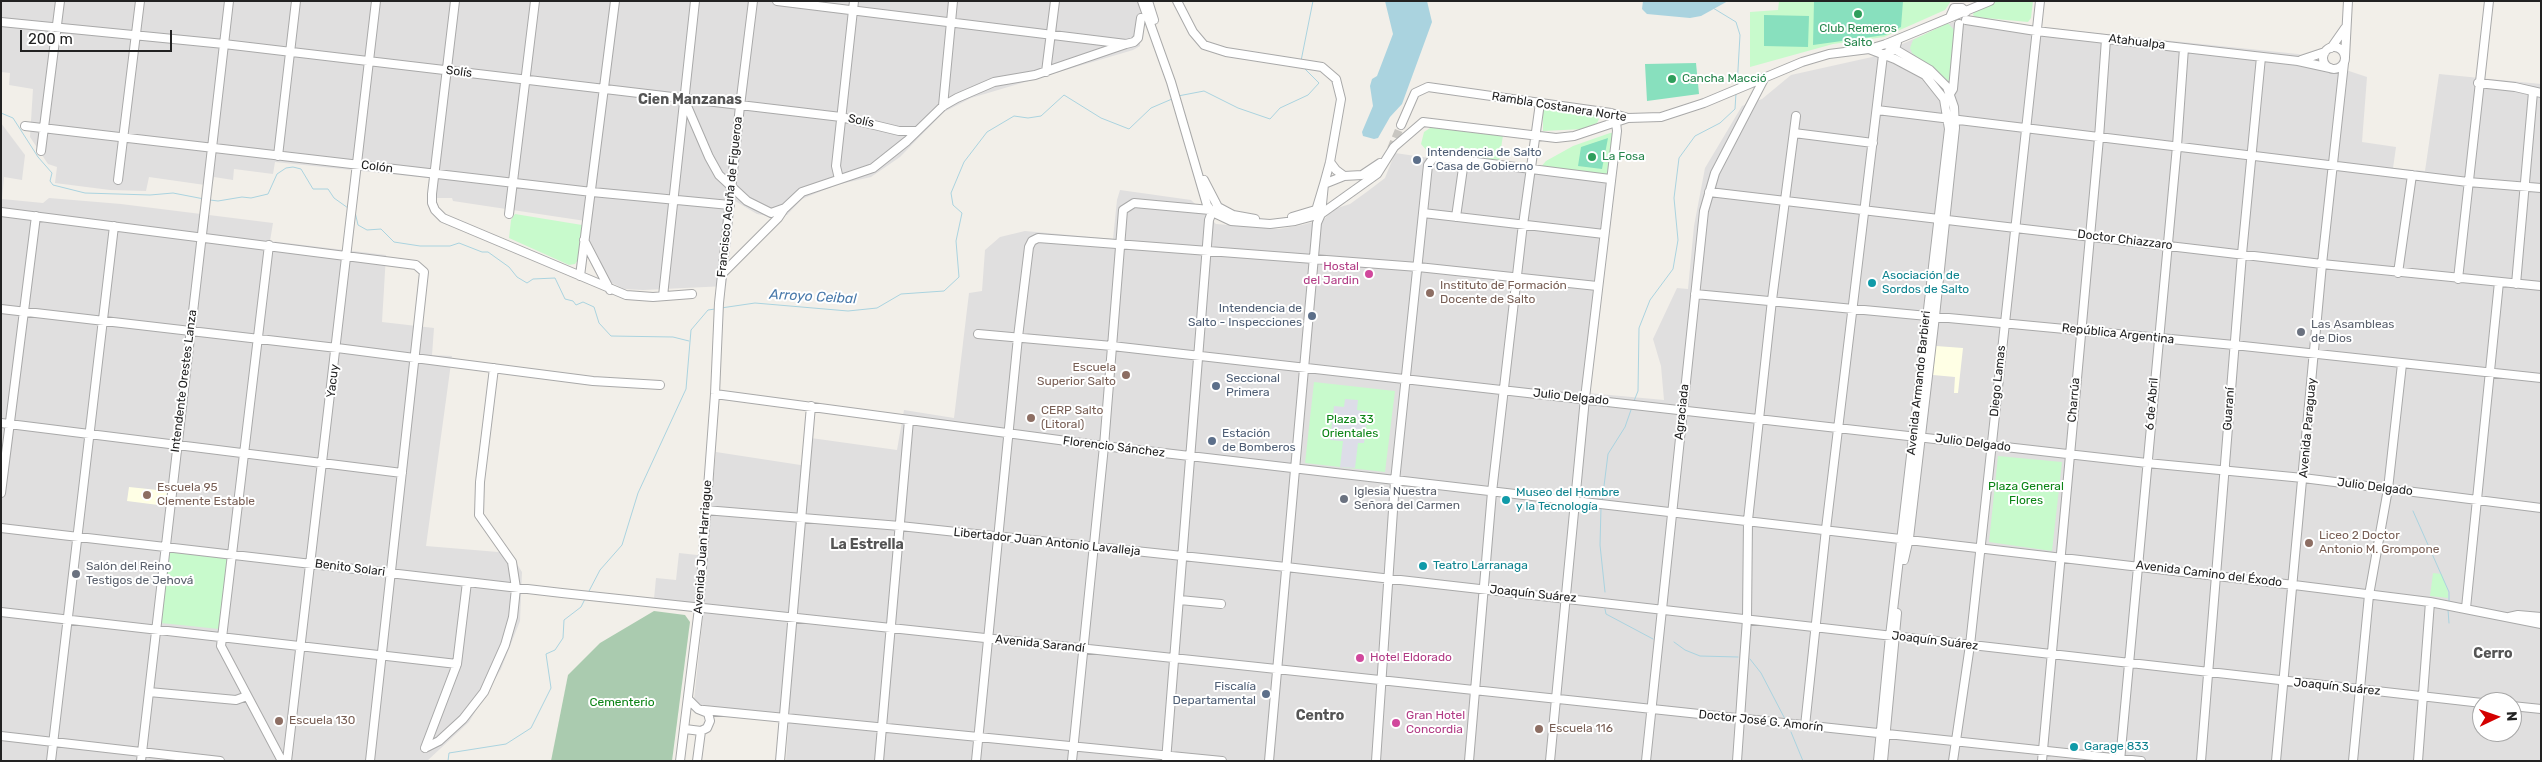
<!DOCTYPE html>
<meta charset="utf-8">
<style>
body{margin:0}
#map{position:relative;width:2542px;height:762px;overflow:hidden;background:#f2efe9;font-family:Rubik,sans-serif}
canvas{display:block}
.frame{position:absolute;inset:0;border:2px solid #222;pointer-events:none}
.north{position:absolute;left:2472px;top:692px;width:50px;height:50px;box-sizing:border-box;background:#fff;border:1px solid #a7a7a7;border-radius:50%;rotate:87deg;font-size:14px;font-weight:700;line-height:20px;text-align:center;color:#222}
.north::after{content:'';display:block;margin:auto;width:18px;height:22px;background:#d40000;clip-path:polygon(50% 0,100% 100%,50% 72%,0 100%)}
.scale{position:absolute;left:20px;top:30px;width:152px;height:22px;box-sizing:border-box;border:2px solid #222;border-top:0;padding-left:6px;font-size:15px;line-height:18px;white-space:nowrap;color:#222;-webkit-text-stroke:4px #fff;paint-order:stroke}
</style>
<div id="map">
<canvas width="2542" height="762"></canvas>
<div class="frame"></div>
<div class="north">N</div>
<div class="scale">200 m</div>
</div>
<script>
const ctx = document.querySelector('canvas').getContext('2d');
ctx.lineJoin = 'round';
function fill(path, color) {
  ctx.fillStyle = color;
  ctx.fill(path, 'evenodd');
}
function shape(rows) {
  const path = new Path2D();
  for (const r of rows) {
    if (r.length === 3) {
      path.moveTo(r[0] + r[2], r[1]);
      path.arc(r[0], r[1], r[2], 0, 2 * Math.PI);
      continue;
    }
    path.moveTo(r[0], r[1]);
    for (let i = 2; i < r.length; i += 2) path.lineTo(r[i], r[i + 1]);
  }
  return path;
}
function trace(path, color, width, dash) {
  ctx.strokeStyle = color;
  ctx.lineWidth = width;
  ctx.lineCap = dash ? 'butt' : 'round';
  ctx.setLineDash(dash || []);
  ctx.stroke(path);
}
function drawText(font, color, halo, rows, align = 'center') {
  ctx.font = font + ' Rubik,sans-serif';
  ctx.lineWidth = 4;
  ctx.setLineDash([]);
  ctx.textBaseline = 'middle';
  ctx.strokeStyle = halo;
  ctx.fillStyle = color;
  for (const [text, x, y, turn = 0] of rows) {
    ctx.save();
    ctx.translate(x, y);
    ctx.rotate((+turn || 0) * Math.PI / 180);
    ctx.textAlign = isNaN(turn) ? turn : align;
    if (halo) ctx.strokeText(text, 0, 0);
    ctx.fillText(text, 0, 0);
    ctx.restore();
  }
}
fill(shape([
 [1,1,1141,1,1140,46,1133,50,971,98,944,112,900,157,871,177,836,185,802,199,787,215,768,216,757,214,735,201,726,286,643,290,624,289,610,282,589,239,592,222,453,201,452,198,436,198,438,179,275,162,273,174,234,169,233,180,214,177,212,186,149,177,146,191,110,190,55,183,57,167,48,164,30,137,33,89,9,85,10,73,1,72],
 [1960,19,2298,54,2367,77,2362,142,2396,147,2393,168,2425,171,2439,74,2541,84,2541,761,786,761,789,715,699,705,694,700,704,606,654,599,656,578,676,580,679,553,706,556,716,452,807,466,811,438,897,450,904,410,954,418,969,293,982,291,985,250,1000,237,1025,231,1113,239,1117,200,1120,190,1191,200,1216,224,1279,229,1302,225,1324,219,1334,209,1350,204,1368,191,1385,178,1395,153,1526,172,1615,180,1588,393,1664,400,1661,366,1653,339,1677,288,1688,289,1694,226,1705,168,1742,106,1762,99,1791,75,1872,57],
 [2482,702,2512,702,2512,732,2482,732],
 [1,123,25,155,22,180,4,177,2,199,43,203,49,198,121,204,273,223,270,241,386,255,382,322,434,328,432,355,452,356,426,546,510,553,522,572,520,621,501,669,469,722,427,761,1,761]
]), '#e0dfdf');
fill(shape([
 [1936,346,1963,348,1958,393,1954,393,1955,377,1933,375],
 [129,487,167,491,166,506,127,501]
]), '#ffffe5');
fill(shape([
 [654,611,685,615,690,622,672,761,551,761,568,675,600,643]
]), '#aacbaf');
fill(shape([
 [1779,1,1951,1,1945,10,1884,37,1833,44,1750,67,1750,12,1778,10],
 [1998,1,2033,1,2031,18,2028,22,1975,17,1973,15,1974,11],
 [1948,23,1954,30,1950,82,1912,53,1910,48,1913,40],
 [1546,108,1594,115,1599,119,1597,123,1583,129,1543,131,1543,110],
 [1433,126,1503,135,1499,162,1429,153,1421,144,1424,132],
 [1610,133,1614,133,1608,175,1540,168,1546,161,1573,146],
 [515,214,582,225,578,260,575,264,569,265,509,238,511,220],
 [1314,382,1395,391,1385,472,1305,463],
 [1998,456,2062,462,2052,551,1989,542],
 [169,552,227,559,219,629,161,623],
 [2433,573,2442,574,2448,592,2448,598,2430,596]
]), '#c8facc');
fill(shape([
 [1814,1,1903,1,1901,27,1885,35,1813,45],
 [1764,15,1809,16,1808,47,1764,46],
 [1696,63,1699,94,1647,101,1645,64],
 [1608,138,1602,169,1578,166,1581,147]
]), '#88e0be');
fill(shape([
 [1345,399,1358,400,1357,410,1368,412,1364,443,1358,443,1355,468,1340,467,1343,441,1330,440,1334,406,1344,407]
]), '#dddde8');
fill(shape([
 [1385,1,1427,1,1432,22,1402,104,1390,117,1378,138,1374,139,1363,136,1362,132,1373,106,1370,86,1372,79,1377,76,1393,34],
 [1643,1,1728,1,1701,16,1690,18,1647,14,1642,9]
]), '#aad3df');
trace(shape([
 [1713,8,1736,22,1740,35,1737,87],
 [1301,61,1313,1],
 [1178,96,1204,91,1238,108,1270,119,1280,108,1308,95,1319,83,1303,67],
 [1,113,13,118,38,157,52,173,50,181,53,185,85,193,150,195,173,193,204,199],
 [210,200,218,201,242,197,251,198,268,194,277,174,286,168,293,167,301,169,313,189,328,189,334,198,348,208],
 [355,212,358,225,367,230,381,229,394,242,420,246,450,246,459,243,482,252,488,252,509,267,517,277,527,283,533,279,555,278,565,299,573,301,576,305,583,302,594,307,599,323,611,336,673,337,689,341],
 [721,308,755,303,848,311,877,308,901,294,944,291,959,277,956,241,962,213,953,205,951,193,964,162,987,132,1014,116,1028,118,1041,116,1064,95,1101,118,1129,129,1151,108,1172,99],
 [1634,401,1638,391,1639,328,1650,300,1673,269,1678,240,1674,198,1679,158,1695,136,1720,123,1735,109,1736,93],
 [1602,502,1608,454,1625,427,1632,407],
 [1601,508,1600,545,1605,592],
 [2413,511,2449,592,2449,601],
 [588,593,600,570,622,545,638,493,686,389,691,330,708,310,715,309],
 [1605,609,1606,614,1653,639],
 [2448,610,2449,623],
 [1674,642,1685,650,1700,656,1738,657],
 [1750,659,1761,673,1785,719],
 [1791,732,1803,761],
 [448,761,449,753,506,744,531,728,551,688,546,654,555,650,563,638,564,620,581,607,585,599]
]), '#aad3df', 1);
trace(shape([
 [1391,149,1401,125]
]), '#c8c6c1', 8, [8, 4]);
const minor = shape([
 [455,1,432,194,432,203,435,210,443,218,626,295,653,297,692,294],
 [777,1,1126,44,1134,42,1138,38,1141,18],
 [1142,1,1171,82,1207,205,1212,212,1231,221,1270,224,1295,221,1321,214,1377,174,1394,147,1423,122,1556,138,1574,136,1628,118],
 [1148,1,1154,20],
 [1177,1,1193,32,1204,45,1226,52,1322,67,1336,79,1341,99,1330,162,1324,184,1321,214,1317,223,1269,761],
 [1950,17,1954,8,1962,8,1966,12],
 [1966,20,2036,31,2298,61,2330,68],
 [1,22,224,44,605,89,841,117,899,131,915,131],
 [1886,44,1930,70,1947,87,1954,107,1955,128,1935,316,1909,538,1904,560],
 [2334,58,11],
 [2331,48,2345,28],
 [1869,49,1895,59,1925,75,1944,99,1949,129,1890,636,1878,761],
 [2345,57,2348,1],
 [2301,60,2325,52],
 [1046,72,1055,1],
 [2478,83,2515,87,2541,93],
 [1948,97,1953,89,1959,24],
 [684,99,709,157,719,175,747,201,771,213,785,208,802,192,873,168,907,141,943,106,957,98,994,82,1035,75,1126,44],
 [943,106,953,1],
 [1877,110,2468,182,2541,188],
 [1401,125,1415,93,1428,87,1611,113,1628,118,1661,117,1704,103,1802,62,1829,54,1869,49,1886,44,1990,1],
 [25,126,592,192,730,205],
 [1794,133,1873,143],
 [41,151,60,1],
 [278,156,296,1],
 [1330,162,1336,170,1344,176,1362,175,1380,163],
 [839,179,836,166,854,1],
 [118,180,140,1],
 [1204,180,1218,207,1233,215,1255,219],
 [1709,192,2322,264,2541,286],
 [1,212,416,265,424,272,370,761],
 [1423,213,1604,234],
 [509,214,535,1],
 [1315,214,1324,184,1344,176],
 [1292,217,1322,208],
 [1456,217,1464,161],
 [584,240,610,290],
 [269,245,221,646,282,761],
 [2398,273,2412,175],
 [722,274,778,218,784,209],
 [580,276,615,1],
 [2458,279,2489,1],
 [2516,284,2533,92],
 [1695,294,2234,345,2541,378],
 [663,296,695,1],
 [1,309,337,348,593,381,660,385],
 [978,334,1112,346,2147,463,2303,478,2541,508],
 [715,394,1104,446,2294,585,2430,602,2541,624],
 [1,423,402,473],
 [1,493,36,216],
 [705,510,900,526,1286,567,2482,703],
 [1,528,562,593,2141,761],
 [1180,600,1221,604],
 [2466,608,2499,282],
 [1,612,457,664],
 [2509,617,2518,615,2541,617],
 [149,692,236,700,247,696],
 [2512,706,2541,709],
 [704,710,1222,761],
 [1805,726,1826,529,1883,55,1895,49,1898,39],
 [685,729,701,731,707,728,710,721,708,713,698,709,689,700],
 [1,736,220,761],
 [425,748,439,741,463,719,484,692,505,645,513,617,516,588,512,562,479,515,480,482,494,368],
 [425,748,457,664,467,582],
 [51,761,114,226],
 [141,761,229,1],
 [287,761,376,1],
 [680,761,699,608,715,394,719,303,740,106,753,1],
 [697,761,701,731],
 [780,761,811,406],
 [879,761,909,420],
 [976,761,1018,337,1029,247,1032,241,1038,238,1418,267,1597,286],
 [1072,761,1104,446,1123,210,1134,203,1210,210],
 [1166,761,1209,220,1212,212,1218,207],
 [1376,761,1395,481,1428,165,1433,158,1437,157,1610,179],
 [1469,761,1492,492,1522,232,1540,103],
 [1550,761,1585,398,1617,131,1616,122,1611,113],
 [1646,761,1704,211,1715,173,1765,77],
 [1737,761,1747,619,1748,520,1772,300,1796,116],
 [1883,761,1897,613],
 [1953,761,1970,645,2040,1],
 [2042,761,2099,138,2106,39],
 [2120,761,2177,146,2184,48],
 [2201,761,2242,254,2261,57],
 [2276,761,2322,264,2344,63],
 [2353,761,2369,595,2388,489,2402,364],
 [2418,761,2430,602]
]);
trace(minor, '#a9a9a9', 10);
trace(minor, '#fff', 8);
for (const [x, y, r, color] of [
 [1858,14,5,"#2e9e5b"],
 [1672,79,5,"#2e9e5b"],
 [1592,157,5,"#2e9e5b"],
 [1417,160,5,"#5c6f8a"],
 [1369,274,5,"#d1479c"],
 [1872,283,5,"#0f9aa8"],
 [1430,293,5,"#8d6e63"],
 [1312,316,5,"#5c6f8a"],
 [2301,332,5,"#6b7280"],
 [1126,375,5,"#8d6e63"],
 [1216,386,5,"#5c6f8a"],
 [1031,418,5,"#8d6e63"],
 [1212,441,5,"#5c6f8a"],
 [147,495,5,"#8d6e63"],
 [1344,499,5,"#6b7280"],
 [1506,500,5,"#0f9aa8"],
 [2309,543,5,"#8d6e63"],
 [1423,566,5,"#0f9aa8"],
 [76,574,5,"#6b7280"],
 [1360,658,5,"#d1479c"],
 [1266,694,5,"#5c6f8a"],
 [279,721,5,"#8d6e63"],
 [1396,723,5,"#d1479c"],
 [1539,729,5,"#8d6e63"],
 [2074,747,5,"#0f9aa8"]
]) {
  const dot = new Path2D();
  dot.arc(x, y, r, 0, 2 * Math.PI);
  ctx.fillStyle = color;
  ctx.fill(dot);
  trace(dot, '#fff', 2);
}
drawText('12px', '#27864d', '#fff', [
 ["Club Remeros",1858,29,"center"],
 ["Salto",1858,43,"center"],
 ["Cancha Macció",1682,79],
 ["La Fosa",1602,157]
], 'left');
drawText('12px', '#222', '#fff', [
 ["Atahualpa",2137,42,7],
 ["Solís",459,72,7],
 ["Rambla Costanera Norte",1559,107,9],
 ["Solís",861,121,12],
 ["Colón",377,167,7],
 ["Francisco Acuña de Figueroa",730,197,-84],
 ["Doctor Chiazzaro",2125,240,7],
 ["República Argentina",2118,334,6],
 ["Intendente Orestes Lanza",184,381,-83],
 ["Yacuy",333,381,-83],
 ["Diego Lamas",1998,381,-84],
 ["Avenida Armando Barbieri",1919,383,-84],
 ["Julio Delgado",1571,397,6],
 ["Charrúa",2074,400,-85],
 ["6 de Abril",2152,404,-85],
 ["Guaraní",2229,409,-86],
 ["Agraciada",1682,412,-84],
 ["Avenida Paraguay",2308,428,-85],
 ["Julio Delgado",1973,443,7],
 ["Florencio Sánchez",1114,447,7],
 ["Julio Delgado",2375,487,7],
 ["Libertador Juan Antonio Lavalleja",1047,542,6],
 ["Avenida Juan Harriague",703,547,-86],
 ["Benito Solari",350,568,7],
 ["Avenida Camino del Éxodo",2209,574,7],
 ["Joaquín Suárez",1533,594,6],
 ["Joaquín Suárez",1935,641,7],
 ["Avenida Sarandí",1040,644,6],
 ["Joaquín Suárez",2337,687,6],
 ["Doctor José G. Amorín",1761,721,6]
]);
drawText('12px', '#4e5e75', '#fff', [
 ["Intendencia de Salto",1427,153],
 ["- Casa de Gobierno",1427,167],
 ["Intendencia de",1302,309,"right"],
 ["Salto - Inspecciones",1302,323,"right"],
 ["Seccional",1226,379],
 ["Primera",1226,393],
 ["Estación",1222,434],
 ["de Bomberos",1222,448],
 ["Fiscalía",1256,687,"right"],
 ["Departamental",1256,701,"right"]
], 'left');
drawText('12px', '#b23c85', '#fff', [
 ["Hostal",1359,267,"right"],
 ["del Jardin",1359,281,"right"],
 ["Hotel Eldorado",1370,658],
 ["Gran Hotel",1406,716],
 ["Concordia",1406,730]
], 'left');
drawText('12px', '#0d838f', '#fff', [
 ["Asociación de",1882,276],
 ["Sordos de Salto",1882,290],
 ["Museo del Hombre",1516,493],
 ["y la Tecnología",1516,507],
 ["Teatro Larranaga",1433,566],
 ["Garage 833",2084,747]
], 'left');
drawText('12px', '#785e54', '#fff', [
 ["Instituto de Formación",1440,286],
 ["Docente de Salto",1440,300],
 ["Escuela",1116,368,"right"],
 ["Superior Salto",1116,382,"right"],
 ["CERP Salto",1041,411],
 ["(Litoral)",1041,425],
 ["Escuela 95",157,488],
 ["Clemente Estable",157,502],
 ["Liceo 2 Doctor",2319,536],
 ["Antonio M. Grompone",2319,550],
 ["Escuela 130",289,721],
 ["Escuela 116",1549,729]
], 'left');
drawText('12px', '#5b616d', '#fff', [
 ["Las Asambleas",2311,325],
 ["de Dios",2311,339],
 ["Iglesia Nuestra",1354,492],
 ["Señora del Carmen",1354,506],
 ["Salón del Reino",86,567],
 ["Testigos de Jehová",86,581]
], 'left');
drawText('12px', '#0c8416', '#fff', [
 ["Plaza 33",1350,420],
 ["Orientales",1350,434],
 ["Plaza General",2026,487],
 ["Flores",2026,501],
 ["Cementerio",622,703]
]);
drawText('bold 14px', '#555', '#fff', [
 ["Cien Manzanas",690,100],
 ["La Estrella",867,545],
 ["Cerro",2493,654],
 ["Centro",1320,716]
]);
drawText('italic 14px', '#4a7aab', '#fff', [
 ["Arroyo Ceibal",813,297,3]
]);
</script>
